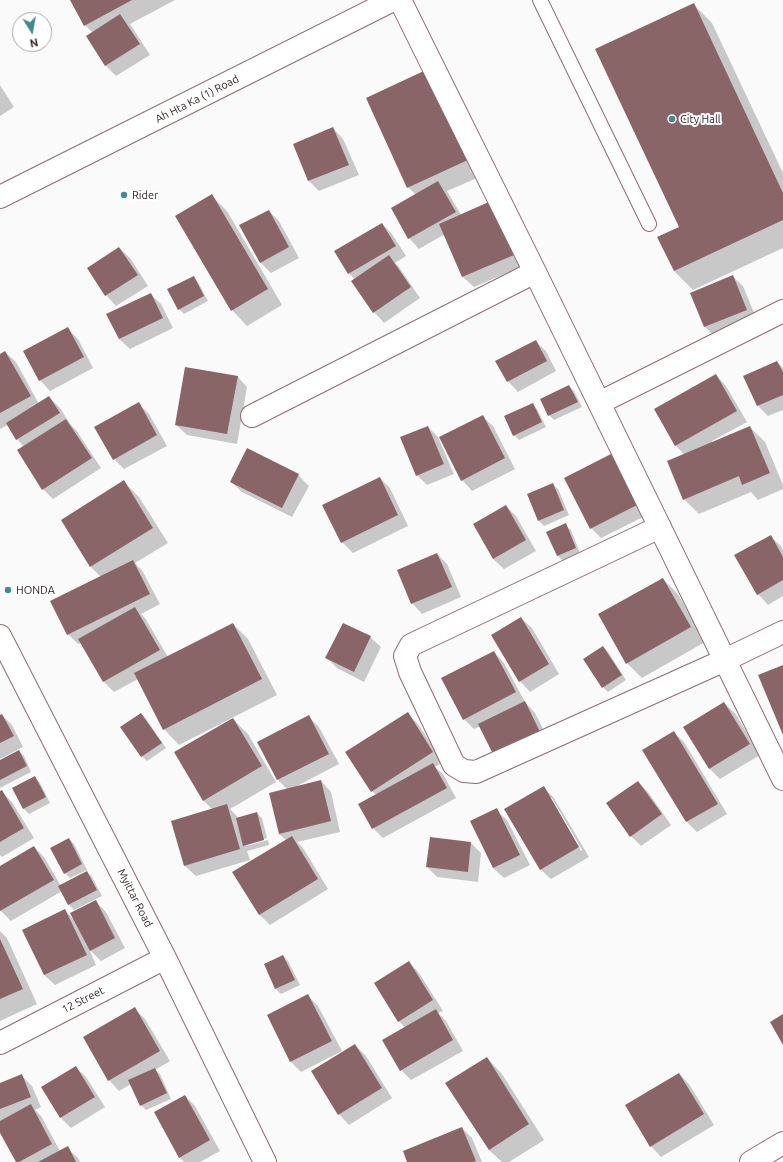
<!DOCTYPE html>
<style>
body{margin:0}
#map{position:relative;width:783px;height:1162px;overflow:hidden;background:#fafafa;font-family:Ubuntu,sans-serif}
canvas{display:block}
.north{position:absolute;left:12px;top:12px;width:40px;height:40px;box-sizing:border-box;background:#fff;border:1px solid #ada7a7;border-radius:50%;rotate:169deg;font-size:11px;font-weight:700;line-height:16px;text-align:center;color:#322324}
.north::after{content:'';display:block;margin:auto;width:14px;height:18px;background:#438b8a;clip-path:polygon(50% 0,100% 100%,50% 72%,0 100%)}
</style>
<div id="map">
<canvas width="783" height="1162"></canvas>
<div class="north">N</div>
</div>
<script>
const ctx = document.querySelector('canvas').getContext('2d');
ctx.lineJoin = 'round';
function fill(path, color) {
  ctx.fillStyle = color;
  ctx.fill(path, 'evenodd');
}
function shape(rows) {
  const path = new Path2D();
  for (const r of rows) {
    path.moveTo(r[0], r[1]);
    for (let i = 2; i < r.length; i += 2) path.lineTo(r[i], r[i + 1]);
  }
  return path;
}
function trace(path, color, width, dash) {
  ctx.strokeStyle = color;
  ctx.lineWidth = width;
  ctx.lineCap = dash ? 'butt' : 'round';
  ctx.setLineDash(dash || []);
  ctx.stroke(path);
}
function drawText(font, color, halo, rows, align = 'center') {
  ctx.font = font + ' Ubuntu,sans-serif';
  ctx.lineWidth = 4;
  ctx.setLineDash([]);
  ctx.textBaseline = 'middle';
  ctx.strokeStyle = halo;
  ctx.fillStyle = color;
  for (const [text, x, y, turn = 0] of rows) {
    ctx.save();
    ctx.translate(x, y);
    ctx.rotate((+turn || 0) * Math.PI / 180);
    ctx.textAlign = isNaN(turn) ? turn : align;
    if (halo) ctx.strokeText(text, 0, 0);
    ctx.fillText(text, 0, 0);
    ctx.restore();
  }
}
fill(shape([
 [71,0,175,0,130,24,150,55,116,76,106,66,93,33,85,25],
 [693,4,712,23,783,173,783,248,693,290,674,271,680,227],
 [428,71,484,175,447,191,461,215,490,203,523,266,474,287,463,277,445,234,419,249,409,238,416,195,408,187],
 [0,85,14,107,0,116],
 [333,128,343,139,359,175,319,191,309,181,294,145],
 [212,196,227,211,282,305,247,326,232,310],
 [269,211,279,221,299,258,271,273,260,262],
 [382,224,392,234,406,256,395,263,399,267,420,298,384,323,374,312,355,280,349,273],
 [119,248,130,258,148,286,116,306,106,295],
 [732,276,743,286,757,320,715,337,705,327,691,293],
 [193,277,198,282,208,301,184,314,179,309],
 [150,294,161,304,173,328,130,349,119,339],
 [67,328,78,339,93,368,50,391,40,380],
 [535,341,546,351,556,371,518,392,508,381],
 [5,352,16,362,39,404,49,397,60,408,70,424,76,430,101,468,53,499,43,489,24,447,17,439,8,425,0,429,0,355],
 [777,362,783,368,783,410,768,416,758,406,745,377],
 [716,375,726,386,747,422,712,441,713,443,750,427,765,442,783,485,783,489,758,500,751,492,699,514,684,499,685,455,676,446,655,410],
 [237,376,247,387,237,444,187,435,176,425],
 [569,386,574,391,582,407,554,420,549,415],
 [138,403,149,414,167,446,124,469,114,459],
 [532,404,537,409,546,427,519,440,514,435],
 [482,416,493,426,515,469,472,491,462,480],
 [428,427,438,437,454,474,427,485,417,475],
 [611,455,622,466,647,515,601,538,591,528],
 [298,475,309,486,292,517,242,492,231,482],
 [380,478,390,488,408,526,353,553,342,542],
 [124,482,139,497,168,543,135,563,143,572,160,604,141,614,145,618,168,657,233,624,248,639,277,695,179,745,164,729,138,679,114,692,104,682,82,643,78,644,68,634,101,577,91,567,62,520],
 [552,484,558,489,569,515,544,526,539,521,528,494],
 [506,506,516,516,536,551,504,569,493,559],
 [565,525,571,530,580,553,563,561,558,556,548,532],
 [770,536,781,546,783,550,783,596,768,605,758,594],
 [437,554,447,564,461,597,422,614,412,603],
 [663,579,678,594,705,642,642,678,627,663],
 [521,618,532,628,559,674,530,692,520,681],
 [370,637,381,647,364,682,337,668,327,658],
 [603,647,608,652,626,680,608,692,603,687],
 [494,652,504,663,525,702,535,713,551,745,481,726,474,729,464,719],
 [724,703,735,713,760,755,720,779,710,769,684,727],
 [141,714,146,719,166,748,147,761,142,756],
 [408,714,418,724,443,762,435,767,443,774,456,798,383,838,373,828,376,795,372,791],
 [2,715,12,725,23,747,0,759,0,716],
 [309,717,319,727,339,764,295,787,321,781,331,792,340,832,297,842,303,848,328,889,270,925,259,914,287,841,279,834,287,789,278,780,258,743],
 [233,719,248,734,276,782,230,809,237,816,238,818,257,813,262,818,267,838,246,844,246,846,268,840,269,845,247,851,250,860,196,876,185,866,213,810,203,800],
 [673,732,684,742,727,814,697,832,687,822,643,750],
 [19,751,24,756,31,772,0,788,0,761],
 [35,778,40,783,50,803,29,814,24,809,14,789],
 [638,782,648,792,671,825,641,846,631,836],
 [544,788,554,798,589,857,551,879,540,869],
 [550,798,552,798,582,850,581,851],
 [2,792,12,802,34,838,2,857,0,855,0,793],
 [496,810,507,820,530,865,504,878,493,868],
 [69,839,74,844,87,870,70,878,65,873],
 [471,843,481,853,478,882,437,877,427,867],
 [34,847,44,857,61,886,87,872,92,877,102,896,74,910,69,905,62,891,11,921,0,910,0,867],
 [96,902,106,912,125,948,101,961,89,949,96,965,55,985,44,975,65,910,73,919],
 [0,931,7,938,37,1004,0,1021],
 [283,956,288,961,300,985,281,994,276,989,265,965],
 [409,962,419,973,443,1011,438,1013,446,1021,463,1051,411,1080,401,1070,405,1028,399,1021,375,983],
 [308,996,318,1006,342,1051,301,1072,291,1062],
 [135,1009,145,1019,170,1061,155,1070,160,1074,171,1099,146,1110,141,1105,131,1084,119,1091,109,1080],
 [355,1045,366,1056,392,1098,349,1125,339,1114],
 [487,1058,502,1074,544,1140,509,1162,502,1162,489,1150,447,1084],
 [75,1067,86,1077,105,1107,71,1128,61,1118,42,1087],
 [679,1074,689,1084,714,1125,661,1157,651,1146],
 [22,1076,32,1086,41,1107,35,1110,41,1116,60,1151,67,1148,78,1158,80,1162,17,1162,0,1131,0,1085],
 [185,1096,195,1106,220,1151,200,1162,184,1162,179,1157],
 [462,1128,472,1138,482,1162,408,1162]
]), '#0003');
fill(shape([
 [70,0,132,0,84,26],
 [694,3,783,193,783,220,674,271,657,237,679,227,595,49],
 [120,14,140,44,105,66,86,36],
 [428,69,470,159,407,188,366,98],
 [333,127,349,165,308,181,293,144],
 [438,181,456,212,408,239,391,208],
 [212,194,268,289,231,311,175,216],
 [491,201,514,255,462,277,439,224],
 [269,210,289,247,260,263,239,225],
 [382,223,396,246,348,274,334,251],
 [119,247,138,275,105,296,87,268],
 [389,255,411,287,373,313,351,281],
 [733,275,747,310,704,327,690,293],
 [194,276,204,296,178,310,167,289],
 [151,293,163,318,119,339,106,314],
 [68,327,84,357,39,381,23,351],
 [536,340,547,361,507,382,495,361],
 [5,351,31,396,0,413,0,354],
 [777,361,783,372,783,395,757,406,743,376],
 [185,367,238,376,227,434,175,425],
 [716,374,737,411,675,446,654,409],
 [569,385,578,402,548,416,540,399],
 [49,396,60,413,16,440,6,423],
 [139,402,157,435,113,460,94,427],
 [533,403,542,422,513,436,504,416],
 [483,415,505,458,461,481,439,437],
 [66,419,92,458,42,490,17,450],
 [428,426,444,464,416,476,400,437],
 [750,426,770,473,742,485,739,476,683,500,667,461],
 [247,448,299,474,282,508,230,482],
 [611,454,637,505,590,529,564,478],
 [380,477,398,515,341,543,322,505],
 [124,480,153,528,90,567,61,520],
 [553,483,564,510,538,521,527,494],
 [506,505,526,540,493,559,473,524],
 [566,523,576,548,557,556,546,532],
 [771,535,783,557,783,580,757,595,734,555],
 [437,553,452,587,411,604,397,570],
 [133,560,150,594,67,635,50,601],
 [663,578,691,627,626,664,598,614],
 [135,607,160,650,103,682,78,639],
 [521,617,549,664,519,682,491,635],
 [233,623,262,679,163,730,134,673],
 [343,623,371,636,354,672,325,658],
 [603,646,622,675,602,688,583,659],
 [494,651,516,692,463,720,441,678],
 [783,665,783,735,758,675],
 [525,701,541,734,494,756,478,724],
 [724,702,750,744,709,769,683,727],
 [408,712,433,752,371,792,345,752],
 [141,713,162,743,141,757,120,727],
 [2,714,14,736,0,743,0,715],
 [309,715,329,754,277,780,257,742],
 [233,718,262,766,203,801,174,752],
 [674,731,718,804,686,822,642,750],
 [19,750,27,766,0,780,0,760],
 [433,763,447,788,372,829,358,804],
 [35,776,46,797,23,809,12,788],
 [321,780,331,821,279,834,269,793],
 [638,781,662,814,630,837,606,803],
 [544,786,579,847,540,870,504,809],
 [2,790,24,828,0,842,0,791],
 [227,804,240,849,184,866,171,821],
 [497,808,520,855,493,868,470,821],
 [257,812,264,840,243,846,236,818],
 [292,836,318,879,259,915,232,872],
 [430,837,471,842,468,872,426,867],
 [69,838,82,864,64,874,50,848],
 [34,846,54,880,0,911,0,866],
 [87,871,97,890,68,905,58,886],
 [96,900,115,938,90,951,70,913],
 [65,909,87,955,44,975,22,930],
 [0,939,23,989,0,999],
 [283,955,295,980,275,989,264,964],
 [409,961,433,1000,398,1022,374,983],
 [308,994,332,1041,290,1062,267,1015],
 [135,1007,160,1051,108,1081,83,1037],
 [436,1009,453,1040,400,1071,382,1040],
 [783,1014,783,1045,770,1022],
 [355,1044,382,1088,338,1115,311,1071],
 [487,1057,529,1124,489,1150,445,1083],
 [76,1066,95,1097,60,1118,41,1087],
 [155,1068,167,1093,140,1106,128,1080],
 [679,1073,704,1114,650,1147,625,1105],
 [22,1074,31,1097,0,1109,0,1083],
 [185,1095,210,1140,179,1158,154,1112],
 [31,1104,52,1144,19,1162,16,1162,0,1133,0,1121],
 [462,1127,476,1161,473,1162,407,1162,403,1151],
 [68,1146,76,1162,38,1162]
]), '#8a6568');
const lane = shape([
 [540,0,649,224]
]);
const street = shape([
 [400,0,535,272,783,779],
 [599,403,783,311],
 [252,416,535,272],
 [660,527,411,645,405,656,410,672,454,765,464,771,476,772,725,660,783,632],
 [0,636,165,958,265,1162],
 [0,1043,165,958],
 [751,1162,783,1143]
]);
const secondary = shape([
 [0,197,393,0]
]);
trace(lane, '#906b6e', 16);
trace(street, '#906b6e', 24);
trace(secondary, '#906b6e', 24);
trace(lane, '#fff', 14);
trace(street, '#fff', 22);
trace(secondary, '#fff', 22);
for (const [x, y, r, color] of [
 [672,119,4,"#438b8a"],
 [124,195,4,"#438b8a"],
 [8,590,4,"#438b8a"]
]) {
  const dot = new Path2D();
  dot.arc(x, y, r, 0, 2 * Math.PI);
  ctx.fillStyle = color;
  ctx.fill(dot);
  trace(dot, '#fff', 1.5);
}
drawText('11px', '#322324', '#fff', [
 ["Ah Hta Ka (1) Road",197,99,-27],
 ["Myittar Road",135,898,63],
 ["12 Street",83,1000,-27]
]);
drawText('11px', '#322324', '#fff', [
 ["City Hall",680,119],
 ["Rider",132,195],
 ["HONDA",16,590]
], 'left');
</script>
